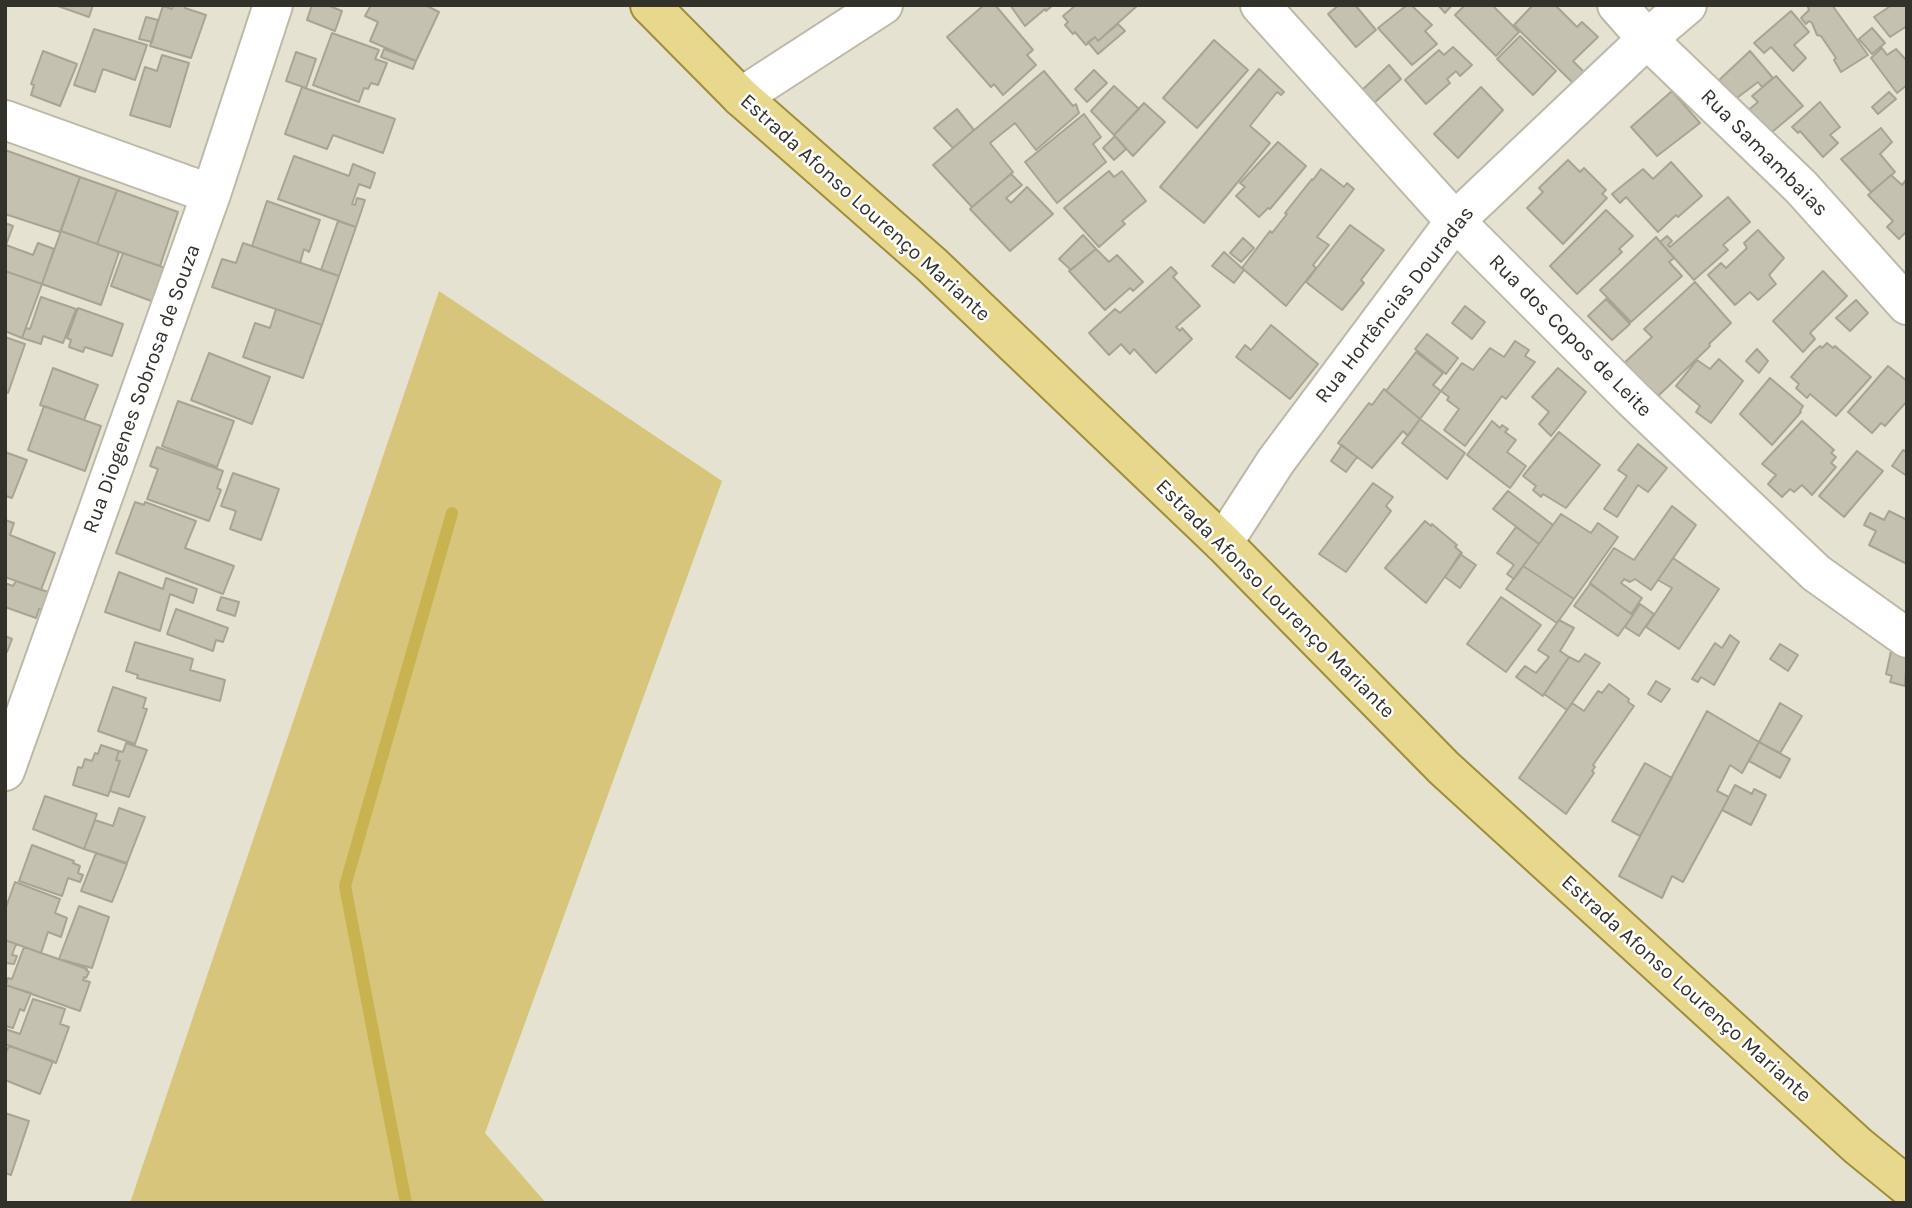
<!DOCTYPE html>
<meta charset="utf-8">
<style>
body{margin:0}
#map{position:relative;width:1912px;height:1208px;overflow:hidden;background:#e6e2d1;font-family:Karla,sans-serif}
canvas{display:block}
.frame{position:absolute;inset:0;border:7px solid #32312a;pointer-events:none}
</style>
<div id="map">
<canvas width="1912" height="1208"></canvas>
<div class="frame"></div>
</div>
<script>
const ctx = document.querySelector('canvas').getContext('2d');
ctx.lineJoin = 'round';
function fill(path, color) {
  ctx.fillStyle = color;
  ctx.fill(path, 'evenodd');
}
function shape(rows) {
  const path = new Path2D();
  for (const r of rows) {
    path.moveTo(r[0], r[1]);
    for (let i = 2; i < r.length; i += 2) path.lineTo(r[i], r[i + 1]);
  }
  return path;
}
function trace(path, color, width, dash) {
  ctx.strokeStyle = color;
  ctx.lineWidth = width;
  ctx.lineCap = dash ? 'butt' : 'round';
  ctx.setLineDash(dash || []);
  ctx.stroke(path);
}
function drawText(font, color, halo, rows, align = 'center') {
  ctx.font = font + ' Karla,sans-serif';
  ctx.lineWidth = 5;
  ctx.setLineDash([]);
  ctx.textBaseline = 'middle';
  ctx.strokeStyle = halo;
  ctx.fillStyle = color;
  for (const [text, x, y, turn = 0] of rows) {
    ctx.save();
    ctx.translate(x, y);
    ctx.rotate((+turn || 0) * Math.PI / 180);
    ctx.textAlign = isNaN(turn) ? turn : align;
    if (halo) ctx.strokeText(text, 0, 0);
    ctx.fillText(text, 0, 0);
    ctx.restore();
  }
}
fill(shape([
 [439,291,722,481,485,1133,546,1203,130,1203]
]), '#d6c57a');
trace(shape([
 [406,1203,345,886,452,513]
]), '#c9b351', 12);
const building = shape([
 [55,5,93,5,89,17,55,5],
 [173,5,186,5,185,8,206,15,191,58,150,46,163,6,172,9,173,5],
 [312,5,327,5,342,11,335,31,307,20,312,5],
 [371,5,425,5,439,12,416,61,370,41,378,22,365,16,371,5],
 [984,5,995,5,1033,50,1027,55,1036,65,1003,95,994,84,991,87,947,37,984,5],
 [1010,5,1053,5,1046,11,1045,9,1025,26,1010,5],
 [1076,5,1138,5,1098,41,1095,37,1086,45,1075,32,1073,34,1065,25,1068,22,1063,16,1076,5],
 [1339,5,1355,5,1376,30,1356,47,1328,14,1339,5],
 [1407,5,1411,5,1432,25,1425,31,1437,44,1412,65,1378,28,1407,5],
 [1438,5,1452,5,1445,13,1438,5],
 [1465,5,1492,5,1519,32,1496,56,1455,15,1465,5],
 [1533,5,1555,5,1577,27,1582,22,1598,37,1573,61,1585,73,1574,84,1514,25,1533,5],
 [1811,5,1832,5,1868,55,1841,72,1834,60,1836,58,1821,36,1817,35,1812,23,1809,21,1806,24,1801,18,1809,10,1808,7,1811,5],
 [1892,5,1907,5,1907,26,1890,37,1874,17,1892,5],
 [1791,11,1809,32,1794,45,1806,58,1793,71,1771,47,1764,53,1754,43,1791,11],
 [146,17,158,20,152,42,139,39,146,17],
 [1118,24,1125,31,1098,54,1088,42,1095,37,1098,41,1118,24],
 [1872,28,1885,43,1872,54,1859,39,1872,28],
 [94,29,147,45,135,80,103,69,95,92,74,85,94,29],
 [332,33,379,50,375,59,387,63,378,85,371,83,368,89,364,88,359,102,313,85,332,33],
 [1520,36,1556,71,1533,95,1497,59,1520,36],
 [1214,40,1248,70,1197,128,1163,98,1214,40],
 [1453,47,1472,65,1460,76,1456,71,1447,79,1450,83,1426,104,1405,80,1439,50,1444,55,1453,47],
 [1882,48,1887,55,1896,49,1907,61,1907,85,1897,93,1871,58,1882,48],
 [384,49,416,61,413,69,381,57,384,49],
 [43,51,77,64,60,106,31,95,34,85,31,84,43,51],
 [1750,51,1773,78,1762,87,1758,82,1733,101,1717,82,1750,51],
 [296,52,316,59,306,88,286,81,296,52],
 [162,55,189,63,170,127,130,115,145,67,157,71,162,55],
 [1389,65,1401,79,1374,103,1362,90,1389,65],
 [1259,69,1284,92,1281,95,1277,92,1250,126,1270,143,1204,223,1160,187,1259,69],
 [1094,70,1107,83,1087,102,1075,89,1094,70],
 [1044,71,1073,106,1076,104,1079,113,1036,150,1015,123,990,143,1013,172,972,207,933,165,1044,71],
 [1776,76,1803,106,1759,143,1739,118,1758,102,1752,96,1776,76],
 [1114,86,1139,109,1114,135,1091,111,1114,86],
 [302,87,395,119,383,153,333,135,327,149,285,134,302,87],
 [1481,87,1503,110,1458,158,1434,134,1481,87],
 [1672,91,1700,123,1657,156,1631,127,1672,91],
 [1889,92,1896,99,1878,114,1872,107,1889,92],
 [1820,102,1840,127,1830,135,1838,143,1823,157,1800,131,1798,133,1792,127,1820,102],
 [1144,103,1165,122,1133,156,1114,135,1144,103],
 [957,109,974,130,953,148,934,128,957,109],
 [1084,114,1101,137,1093,144,1106,162,1057,203,1025,162,1084,114],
 [1881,128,1892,142,1880,154,1895,172,1871,192,1841,159,1881,128],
 [1115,136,1126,149,1114,160,1103,148,1115,136],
 [1278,142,1306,166,1270,209,1268,208,1259,217,1236,196,1245,187,1240,183,1278,142],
 [5,150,80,177,60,232,5,214,5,150],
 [294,156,349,176,353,164,375,173,370,188,359,184,352,204,355,205,357,198,365,200,356,227,278,199,294,156],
 [1568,160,1580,172,1584,168,1606,190,1602,194,1607,198,1563,244,1527,208,1543,192,1539,188,1568,160],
 [1671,162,1702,196,1678,217,1676,215,1658,232,1626,197,1620,203,1612,194,1643,169,1653,179,1671,162],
 [1321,169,1344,187,1347,183,1354,189,1317,237,1329,245,1313,265,1316,268,1286,306,1242,268,1270,231,1272,233,1287,214,1285,213,1312,179,1313,180,1321,169],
 [1109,171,1114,177,1122,171,1146,201,1122,221,1125,224,1099,247,1064,208,1109,171],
 [1011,174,1022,185,1006,198,1011,203,1027,187,1053,214,1010,251,970,209,1011,174],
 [1891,175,1902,185,1907,179,1907,231,1899,239,1887,227,1893,221,1868,195,1891,175],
 [80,177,117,190,97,244,61,231,80,177],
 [117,190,178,212,160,266,97,244,117,190],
 [1728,197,1750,222,1723,245,1728,250,1694,280,1660,242,1667,236,1672,241,1668,245,1670,247,1728,197],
 [267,201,320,220,309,252,304,249,300,263,252,246,267,201],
 [1606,210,1633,236,1619,249,1622,252,1577,294,1550,266,1606,210],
 [338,221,356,227,339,276,321,270,338,221],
 [5,223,13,226,6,245,33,255,38,243,54,249,42,284,5,271,5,223],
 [1350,225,1384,250,1361,280,1364,283,1342,310,1306,282,1350,225],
 [1758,230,1784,258,1769,275,1776,284,1758,300,1750,292,1735,305,1708,275,1721,263,1726,268,1747,248,1744,243,1758,230],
 [61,231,119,252,101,305,42,284,61,231],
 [1083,235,1096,249,1071,270,1059,259,1083,235],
 [1656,237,1674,258,1669,262,1682,276,1631,322,1600,290,1656,237],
 [1243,238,1254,248,1241,262,1230,253,1243,238],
 [243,243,339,276,322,325,212,287,222,259,236,263,243,243],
 [1096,249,1109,262,1117,255,1143,282,1133,291,1130,288,1105,310,1069,271,1096,249],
 [1224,252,1244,270,1234,283,1212,266,1224,252],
 [123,253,165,268,154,302,111,286,123,253],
 [1171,267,1177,273,1173,277,1200,306,1176,327,1180,331,1182,328,1192,339,1156,373,1134,349,1130,354,1121,344,1109,355,1089,333,1115,309,1120,313,1171,267],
 [5,271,42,284,22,338,5,331,5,271],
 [1823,271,1847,296,1810,333,1815,339,1803,352,1773,321,1823,271],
 [1695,282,1731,323,1709,344,1710,346,1656,398,1621,366,1652,337,1644,329,1695,282],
 [41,297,76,309,63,343,43,336,41,344,22,338,26,328,30,329,41,297],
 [1606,299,1630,324,1612,340,1588,316,1606,299],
 [1856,300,1868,313,1850,331,1836,318,1856,300],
 [1465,306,1485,322,1472,339,1452,323,1465,306],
 [78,308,123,324,112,356,85,347,83,352,69,347,71,340,67,338,78,308],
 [276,309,322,325,303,378,243,357,255,323,270,328,276,309],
 [1271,325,1318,364,1290,399,1236,357,1245,345,1251,350,1271,325],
 [1427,334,1458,358,1446,374,1415,349,1427,334],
 [5,337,25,344,8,393,5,392,5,337],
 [1515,341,1529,350,1525,356,1535,362,1506,399,1502,396,1465,446,1444,430,1459,409,1447,400,1449,397,1441,391,1462,363,1473,370,1490,348,1504,357,1515,341],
 [1827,343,1833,348,1835,346,1871,377,1836,416,1810,394,1807,398,1796,388,1799,384,1791,377,1814,351,1820,346,1822,348,1827,343],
 [1757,349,1768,361,1759,373,1746,361,1757,349],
 [1416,352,1443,373,1433,385,1441,391,1420,419,1386,391,1416,352],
 [209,353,270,377,252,424,191,400,209,353],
 [1719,359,1743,381,1711,423,1696,412,1700,406,1676,386,1697,360,1710,369,1719,359],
 [1888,366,1907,381,1907,401,1885,426,1881,423,1872,433,1848,412,1888,366],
 [53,368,98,385,84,420,40,405,53,368],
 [1558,368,1586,392,1551,436,1539,424,1549,412,1532,397,1558,368],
 [1770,378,1803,406,1800,411,1801,412,1772,445,1740,414,1770,378],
 [1384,389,1420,419,1408,436,1403,431,1372,468,1338,443,1369,403,1372,405,1384,389],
 [178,401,234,421,217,467,162,446,178,401],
 [44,406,101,426,85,471,28,450,44,406],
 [1420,419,1465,453,1447,479,1402,443,1420,419],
 [1492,421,1500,428,1502,425,1508,429,1505,432,1516,440,1507,452,1526,466,1510,488,1467,455,1492,421],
 [1802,421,1834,450,1831,453,1836,457,1831,463,1836,467,1812,495,1802,485,1794,492,1790,489,1782,497,1768,484,1776,475,1762,464,1802,421],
 [1559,432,1600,465,1566,508,1543,494,1541,497,1533,490,1536,486,1523,476,1559,432],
 [1638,444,1667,468,1648,492,1638,485,1617,517,1604,509,1627,476,1618,470,1638,444],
 [1342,445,1357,457,1346,472,1331,461,1342,445],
 [157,447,223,471,217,488,221,490,209,521,147,499,158,469,150,466,157,447],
 [1903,450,1907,452,1907,476,1892,466,1903,450],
 [1857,451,1883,471,1844,517,1819,496,1857,451],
 [5,452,27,460,12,498,6,496,5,498,5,452],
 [233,473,279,489,261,540,230,529,236,511,221,506,233,473],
 [1373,483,1393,497,1386,506,1391,511,1346,572,1319,554,1373,483],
 [1508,491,1553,525,1539,544,1493,509,1508,491],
 [135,502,144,505,145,502,196,521,185,548,234,566,223,594,116,553,135,502],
 [1672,506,1696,525,1651,590,1635,579,1630,582,1624,579,1621,583,1642,598,1631,614,1590,583,1614,548,1634,560,1672,506],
 [1889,511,1907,520,1907,564,1869,545,1876,531,1864,525,1870,513,1884,520,1889,511],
 [1561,514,1591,533,1598,523,1618,537,1574,599,1523,566,1561,514],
 [5,520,14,523,10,535,55,553,41,590,5,577,5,520],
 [1425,521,1431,526,1432,524,1457,545,1455,547,1462,553,1426,603,1385,568,1425,521],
 [1516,527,1539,544,1514,579,1507,574,1514,565,1497,553,1516,527],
 [1460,554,1476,565,1460,588,1445,577,1460,554],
 [1673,558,1719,589,1679,649,1646,627,1672,588,1658,580,1673,558],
 [1523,566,1574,599,1557,623,1506,589,1523,566],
 [119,572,163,589,166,578,197,589,193,603,170,594,160,631,105,612,119,572],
 [16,581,51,593,45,610,39,609,36,618,5,607,5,583,13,586,16,581],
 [1590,584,1633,615,1618,636,1574,606,1590,584],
 [221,597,239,602,235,616,217,610,221,597],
 [1501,597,1541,625,1506,672,1467,644,1501,597],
 [1640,604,1654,614,1639,636,1625,627,1640,604],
 [176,609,228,628,223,642,216,640,213,651,167,634,176,609],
 [1559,620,1574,628,1560,651,1569,657,1543,696,1516,677,1525,666,1536,673,1549,657,1538,650,1559,620],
 [1730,635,1739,642,1714,685,1701,677,1698,682,1692,679,1715,643,1722,648,1730,635],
 [5,636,12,639,7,652,5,652,5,636],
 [135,642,193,659,190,670,225,680,220,701,137,678,138,675,126,671,135,642],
 [1780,644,1798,655,1788,671,1770,659,1780,644],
 [1892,647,1907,651,1905,686,1890,682,1892,676,1886,674,1892,647],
 [1585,654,1600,663,1567,710,1544,694,1569,657,1579,662,1585,654],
 [1656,681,1670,689,1661,702,1648,694,1656,681],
 [1609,684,1629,699,1628,702,1634,706,1593,765,1595,767,1592,771,1594,773,1566,814,1519,778,1572,703,1584,711,1598,691,1602,693,1609,684],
 [113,687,146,698,143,708,147,709,135,744,98,731,113,687],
 [1780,703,1802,716,1780,753,1759,742,1780,703],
 [1707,711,1759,742,1742,773,1730,765,1717,791,1729,797,1683,882,1672,876,1662,898,1619,876,1707,711],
 [1759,742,1790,759,1780,778,1749,761,1759,742],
 [126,743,147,750,129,797,110,791,120,761,116,760,119,751,123,752,126,743],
 [101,745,119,751,116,760,120,761,108,796,73,785,78,767,82,768,85,759,92,761,95,753,98,754,101,745],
 [1645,763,1672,778,1640,836,1612,821,1645,763],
 [1735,785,1752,794,1754,789,1766,795,1751,825,1722,810,1735,785],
 [45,796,97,814,84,849,33,829,45,796],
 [119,808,145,817,127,863,84,849,95,820,113,826,119,808],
 [32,845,74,861,73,863,80,866,78,873,83,875,80,882,68,878,62,896,19,881,32,845],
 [96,853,127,864,112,902,81,891,96,853],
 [15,882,60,899,55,913,67,918,61,937,48,932,41,953,5,940,5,910,15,882],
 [79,906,109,917,92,968,59,959,79,906],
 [5,940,16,944,12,955,17,956,14,964,5,963,5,940],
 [24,947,87,969,86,970,89,972,86,978,84,977,83,980,90,982,80,1011,6,985,8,978,12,979,24,947],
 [5,985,31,993,24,1011,20,1009,13,1028,5,1026,5,985],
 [33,999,65,1009,60,1024,69,1027,56,1063,5,1044,5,1029,20,1034,33,999],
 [9,1046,53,1061,40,1094,5,1080,5,1054,9,1046],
 [5,1113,29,1121,11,1175,5,1173,5,1113]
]);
fill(building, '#c5c1b0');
trace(building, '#a8a493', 2);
const minor = shape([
 [1260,5,1455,221,1633,399,1816,573,1907,638],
 [1617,5,1647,39,1801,187,1907,305],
 [741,97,883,5],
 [5,120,211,194],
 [1223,543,1276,461,1455,221,1647,39,1687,5],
 [5,771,211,194,273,5]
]);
const major = shape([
 [650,5,741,97,932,265,1223,543,1444,768,1858,1146,1907,1186]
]);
trace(minor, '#bdb9a8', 42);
trace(major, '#9f8d3a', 42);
trace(minor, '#fff', 38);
trace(major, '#e8d88e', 38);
drawText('21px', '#32312a', '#fff', [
 ["Rua Samambaias",1764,153,45],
 ["Estrada Afonso Lourenço Mariante",865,208,42],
 ["Rua Hortências Douradas",1395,305,-52],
 ["Rua dos Copos de Leite",1570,336,45],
 ["Rua Diogenes Sobrosa de Souza",142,389,-70],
 ["Estrada Afonso Lourenço Mariante",1275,599,45],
 ["Estrada Afonso Lourenço Mariante",1686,989,42]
]);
</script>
